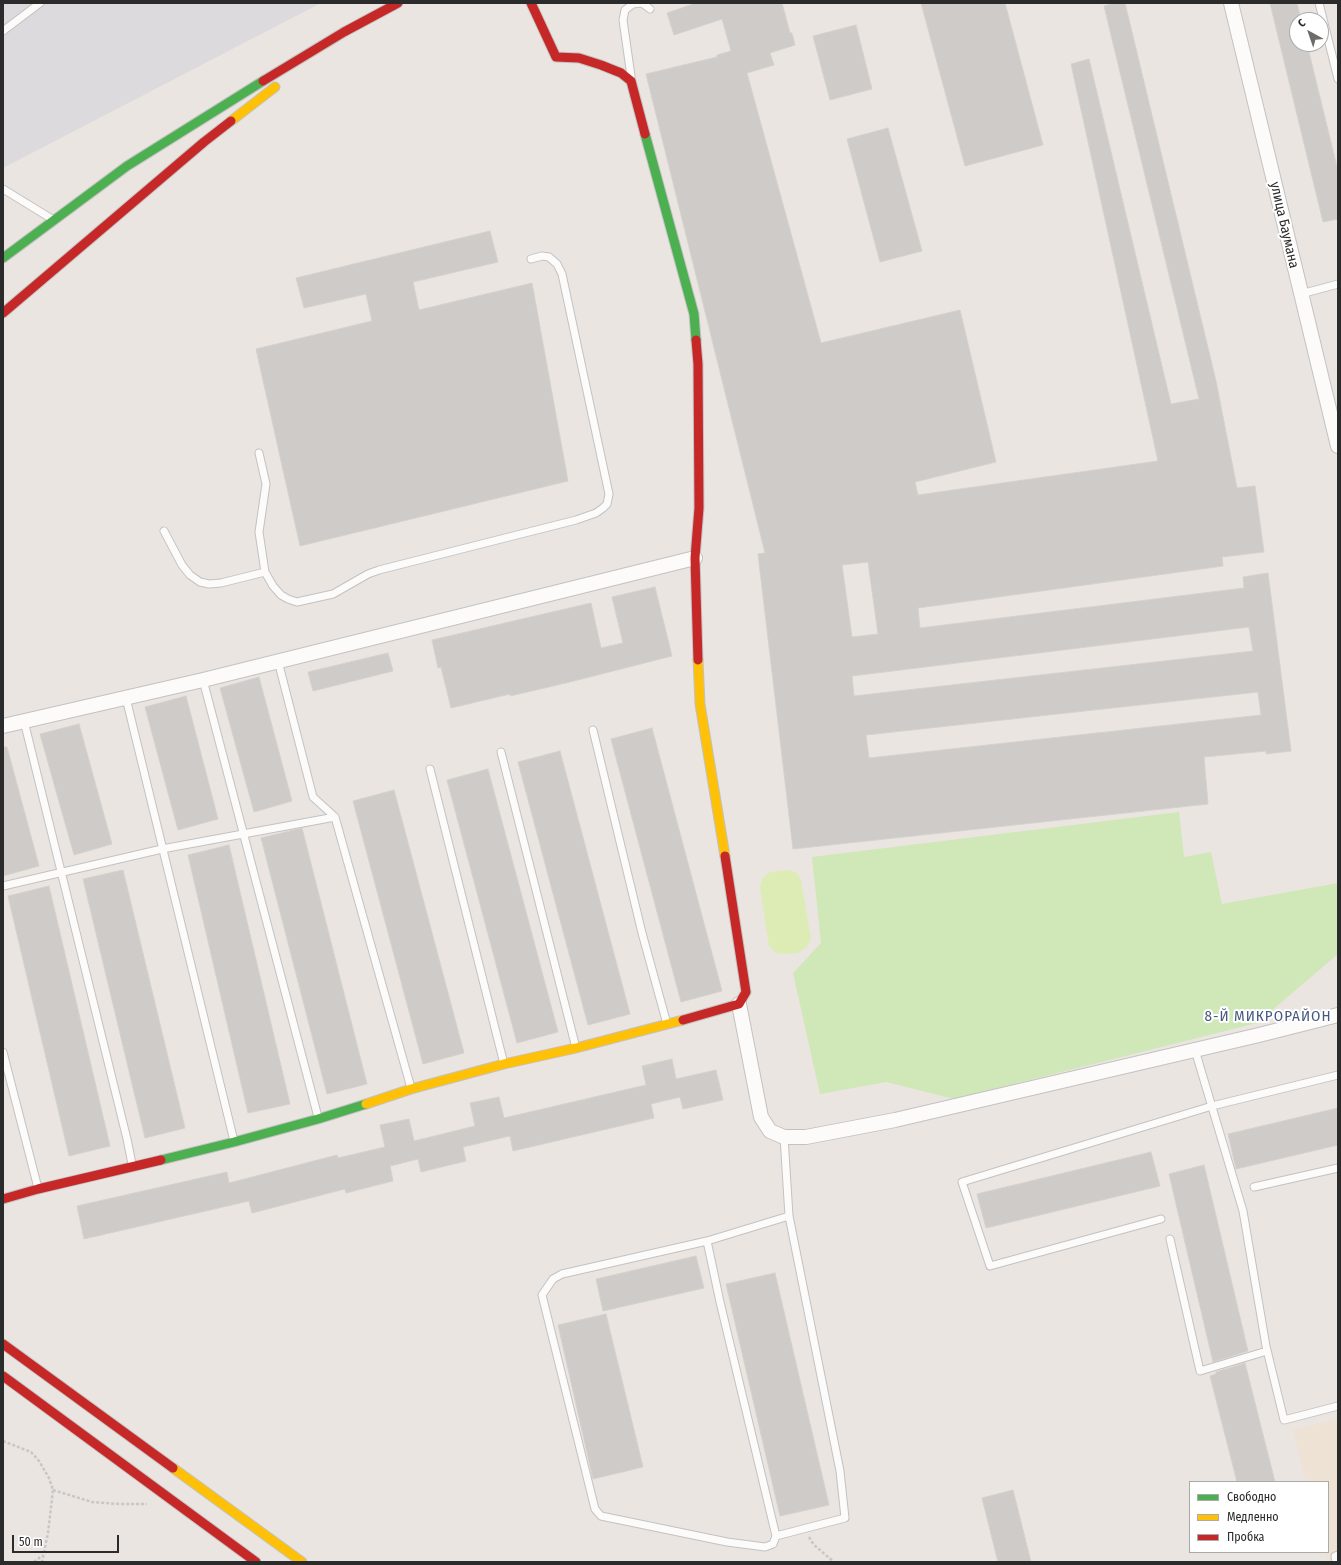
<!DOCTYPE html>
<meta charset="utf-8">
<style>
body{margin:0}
#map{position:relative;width:1341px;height:1565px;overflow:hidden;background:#eae5e1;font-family:"Fira Sans Condensed",sans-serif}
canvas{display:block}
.frame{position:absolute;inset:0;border:4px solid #2b2b2b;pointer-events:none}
.legend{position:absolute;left:1189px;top:1481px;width:140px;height:72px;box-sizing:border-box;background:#fff;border:1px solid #aaa;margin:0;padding:5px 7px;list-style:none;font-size:12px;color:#2b2b2b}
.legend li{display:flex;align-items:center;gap:8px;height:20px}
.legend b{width:20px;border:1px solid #aaa}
.north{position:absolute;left:1289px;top:12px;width:40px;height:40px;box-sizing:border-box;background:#fff;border:1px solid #aaa;border-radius:50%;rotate:320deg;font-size:11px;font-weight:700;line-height:16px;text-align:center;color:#2b2b2b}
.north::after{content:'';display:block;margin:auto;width:14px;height:18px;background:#6e6c6b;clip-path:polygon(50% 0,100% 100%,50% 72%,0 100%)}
.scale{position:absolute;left:12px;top:1535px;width:107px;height:18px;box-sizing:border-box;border:2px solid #2b2b2b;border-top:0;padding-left:5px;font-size:12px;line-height:14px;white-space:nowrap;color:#2b2b2b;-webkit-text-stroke:3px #fff;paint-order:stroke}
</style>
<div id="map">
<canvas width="1341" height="1565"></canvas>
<div class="frame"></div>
<ul class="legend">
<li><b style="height:5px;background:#4caf50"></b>Свободно</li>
<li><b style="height:5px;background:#ffc107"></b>Медленно</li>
<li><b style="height:5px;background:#c62828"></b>Пробка</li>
</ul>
<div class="north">С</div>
<div class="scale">50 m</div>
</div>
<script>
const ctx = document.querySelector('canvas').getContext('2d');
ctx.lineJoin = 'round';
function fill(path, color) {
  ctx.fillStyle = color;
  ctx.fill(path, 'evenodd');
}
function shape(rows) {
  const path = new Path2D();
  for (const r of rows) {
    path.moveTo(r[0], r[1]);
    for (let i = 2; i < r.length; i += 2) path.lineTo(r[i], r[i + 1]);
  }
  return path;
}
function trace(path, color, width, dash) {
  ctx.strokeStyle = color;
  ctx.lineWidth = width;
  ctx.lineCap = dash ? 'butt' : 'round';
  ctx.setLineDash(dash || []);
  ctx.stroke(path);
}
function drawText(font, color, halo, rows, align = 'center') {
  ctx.font = font + ' "Fira Sans Condensed",sans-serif';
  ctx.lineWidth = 4;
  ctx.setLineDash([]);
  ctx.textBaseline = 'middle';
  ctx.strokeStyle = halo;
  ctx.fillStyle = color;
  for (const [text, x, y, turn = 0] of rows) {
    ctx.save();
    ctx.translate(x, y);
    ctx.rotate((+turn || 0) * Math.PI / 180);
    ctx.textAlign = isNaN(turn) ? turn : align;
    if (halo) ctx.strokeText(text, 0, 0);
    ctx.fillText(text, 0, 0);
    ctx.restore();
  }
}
fill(shape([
 [3,3,321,3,3,168]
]), '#dddadd');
fill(shape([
 [1338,1419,1338,1562,1327,1562,1324,1552,1328,1552,1328,1482,1306,1482,1293,1430]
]), '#eee2d5');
fill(shape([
 [1179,812,1184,857,1211,852,1222,904,1338,883,1338,954,1257,1023,954,1099,886,1082,820,1094,793,973,821,943,812,857]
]), '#d0e7b7');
fill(shape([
 [787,870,796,872,801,880,811,939,807,947,798,953,785,954,776,953,769,946,760,888,762,879,770,872]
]), '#ddecb4');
const building = shape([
 [696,3,782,3,790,33,792,33,795,45,770,53,774,65,747,73,821,343,960,310,996,462,915,482,918,495,1158,461,1071,64,1089,59,1171,404,1199,399,1104,6,1114,3,1125,3,1216,381,1237,488,1255,486,1264,552,1222,557,1223,566,918,608,920,628,1244,588,1243,577,1268,573,1291,751,1266,754,1266,751,1204,757,1208,804,793,849,758,554,765,553,646,74,717,57,717,55,731,51,722,19,674,35,667,13,696,3],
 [868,562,878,634,852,637,842,565,868,562],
 [1249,627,1253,651,854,696,852,676,1249,627],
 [1258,692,1261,715,869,758,866,735,1258,692],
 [921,3,1005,3,1043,145,965,166,921,3],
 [1270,3,1297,3,1301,20,1297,20,1297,44,1307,44,1338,171,1338,219,1323,222,1270,3],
 [856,25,872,89,830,100,813,36,856,25],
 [888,128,922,251,880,262,847,139,888,128],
 [490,231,498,262,413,282,419,310,532,283,568,481,300,546,256,349,372,321,366,294,304,308,296,278,490,231],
 [655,587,672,656,566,683,510,696,510,694,451,708,441,667,438,668,432,640,591,603,601,648,623,643,612,597,655,587],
 [388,653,393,671,313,691,308,672,388,653],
 [259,677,292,801,254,812,220,688,259,677],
 [186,696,218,819,178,830,145,707,186,696],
 [79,724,112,844,74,855,40,734,79,724],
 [652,728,722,991,681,1002,611,739,652,728],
 [3,747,7,747,39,866,3,876,3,747],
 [560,751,630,1014,588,1025,518,762,560,751],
 [488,769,558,1032,517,1043,447,780,488,769],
 [394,790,464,1053,423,1064,353,801,394,790],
 [302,828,367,1084,327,1094,261,838,302,828],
 [229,845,290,1104,248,1113,188,855,229,845],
 [123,870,185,1128,145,1138,83,879,123,870],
 [49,886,110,1146,69,1156,8,896,49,886],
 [672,1059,676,1079,716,1070,723,1100,683,1109,680,1097,651,1104,654,1118,513,1151,510,1136,463,1147,466,1161,421,1172,418,1159,390,1166,393,1181,346,1193,345,1189,252,1213,249,1201,84,1239,77,1206,227,1172,229,1183,337,1155,338,1158,385,1147,380,1125,409,1119,414,1141,475,1126,470,1103,499,1097,504,1118,646,1085,642,1066,672,1059],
 [1338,1108,1338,1145,1236,1169,1228,1134,1338,1108],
 [1151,1152,1160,1186,986,1228,977,1194,1151,1152],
 [1204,1165,1248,1351,1213,1362,1169,1174,1204,1165],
 [696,1256,704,1288,603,1311,596,1279,696,1256],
 [775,1273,829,1505,780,1516,726,1284,775,1273],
 [606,1314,643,1467,593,1479,558,1325,606,1314],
 [1245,1363,1275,1482,1237,1482,1210,1376,1216,1374,1216,1372,1245,1363],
 [1013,1490,1031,1562,998,1562,982,1498,1013,1490]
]);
fill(building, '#cecbc8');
trace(building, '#d5d1cd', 1);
const lane = shape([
 [1319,3,1338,79],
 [3,31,40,3],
 [631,76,623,20,625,10,633,4,642,3,650,9],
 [3,189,52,219],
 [1301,294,1338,284],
 [259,453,266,484,259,532,265,572,273,586,281,595,288,599,297,602,333,594,368,574,379,570,576,520,596,513,603,508,607,504,609,494,562,274,557,264,549,257,542,256,531,259],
 [164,531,182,565,190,575,200,582,209,584,221,583,265,572],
 [278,661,313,797,335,817,411,1088],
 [203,680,318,1117],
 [126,698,234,1141],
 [24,721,127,1139,132,1164],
 [593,730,642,933,667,1024],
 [501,752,576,1048],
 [430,769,504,1064],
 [3,886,162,849,335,817],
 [1195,1050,1243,1211,1266,1346,1284,1420,1338,1406],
 [3,1052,38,1188],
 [784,1137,789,1216,840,1471,845,1518,776,1536,773,1544,765,1547,727,1542,601,1516,595,1509,542,1295,553,1279,562,1274,707,1241,789,1216],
 [1254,1187,1338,1168],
 [1161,1219,990,1266,962,1182,1212,1106,1338,1075],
 [1170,1239,1200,1371,1267,1351],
 [707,1241,720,1302,776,1536],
 [1336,1562,1335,1556,1338,1555]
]);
const street = shape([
 [1231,3,1338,446],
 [3,726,203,680,695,558],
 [739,1004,761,1117,770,1131,784,1137,806,1137,895,1120,1259,1035,1338,1015]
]);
const fast = shape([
 [645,134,694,314,696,340],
 [3,258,127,166,263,81],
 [161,1160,234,1142,318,1119,366,1104]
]);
const slow = shape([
 [231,121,275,87],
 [698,660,700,704,725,856],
 [366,1104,411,1089,504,1064,576,1048,683,1020],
 [173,1468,302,1562]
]);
const jam = shape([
 [531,3,556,57,579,58,601,65,621,73,631,81,645,134],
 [263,81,344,32,398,3],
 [3,313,204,142,231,121],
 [696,340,698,364,699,508,695,558,698,660],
 [683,1020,739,1004,746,992,725,856],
 [3,1199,38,1189,161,1160],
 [3,1344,173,1468],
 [3,1376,256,1562]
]);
trace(lane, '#c3c2c3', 9);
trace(street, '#c3c2c3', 16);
trace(fast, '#c3c2c3', 11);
trace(slow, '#c3c2c3', 11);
trace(jam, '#c3c2c3', 11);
trace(shape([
 [3,1441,31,1452,39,1461,49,1478,53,1490,48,1533,42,1562],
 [53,1490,92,1502,119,1504,147,1504],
 [809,1537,814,1545,834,1562],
 [34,1562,43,1555]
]), '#c8c7c7', 2.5, [3, 2]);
trace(lane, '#fcfbfa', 7);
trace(street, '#fcfbfa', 14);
trace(fast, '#4caf50', 9);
trace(slow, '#ffc107', 9);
trace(jam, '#c62828', 9);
drawText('14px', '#2b2b2b', '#fff', [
 ["улица Баумана",1284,225,77]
]);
ctx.letterSpacing = '1px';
drawText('15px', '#485980', '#fff', [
 ["8-Й МИКРОРАЙОН",1268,1017]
]);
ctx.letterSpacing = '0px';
</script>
